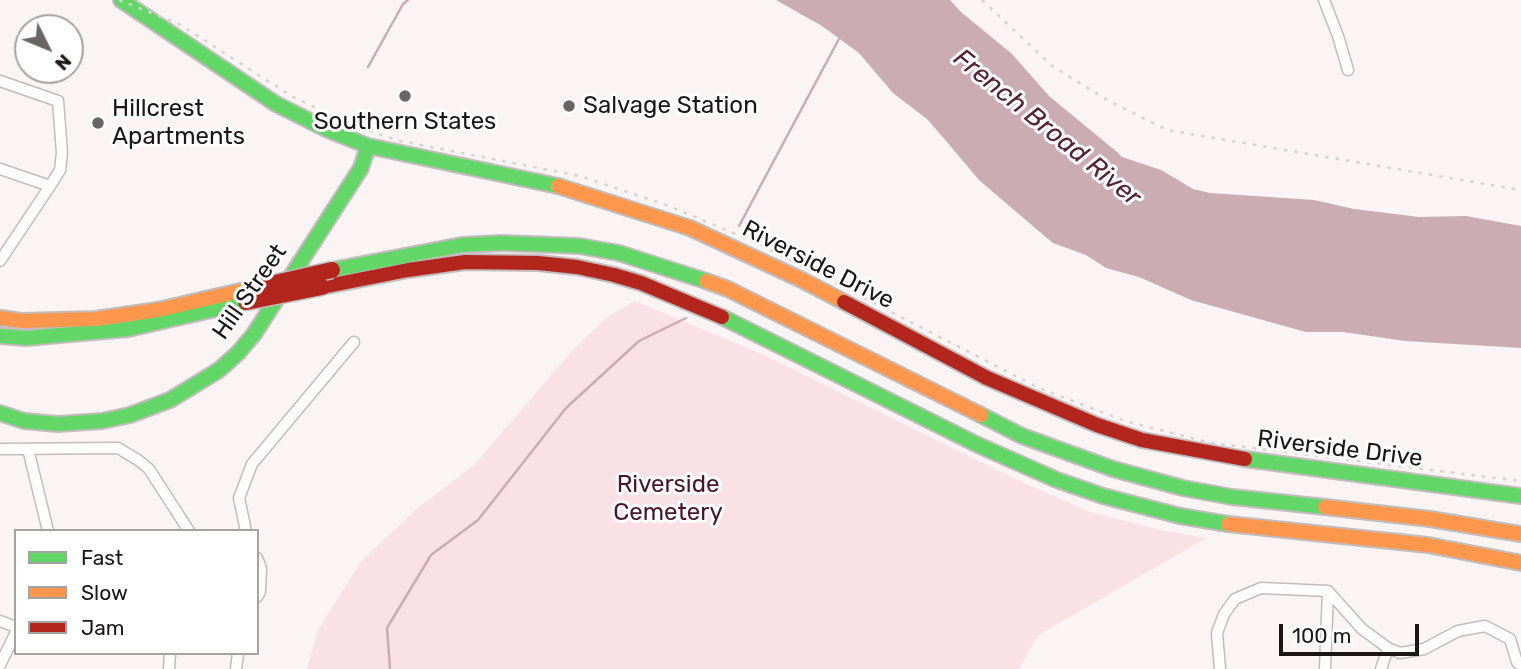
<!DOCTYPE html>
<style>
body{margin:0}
#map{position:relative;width:1521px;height:669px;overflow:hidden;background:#faf4f4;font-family:Rubik,sans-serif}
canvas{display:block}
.legend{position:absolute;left:14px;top:529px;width:245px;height:126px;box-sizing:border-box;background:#fff;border:2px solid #a5a2a2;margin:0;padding:9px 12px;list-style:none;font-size:21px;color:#1d1617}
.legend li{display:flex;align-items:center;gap:14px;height:35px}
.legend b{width:35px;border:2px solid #a5a2a2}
.north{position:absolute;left:14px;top:14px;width:70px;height:70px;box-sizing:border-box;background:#fff;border:2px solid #a5a2a2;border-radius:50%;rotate:133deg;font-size:19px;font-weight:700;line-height:28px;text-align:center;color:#1d1617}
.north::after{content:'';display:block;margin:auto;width:24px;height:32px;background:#6a6464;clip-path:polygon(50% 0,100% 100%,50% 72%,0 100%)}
.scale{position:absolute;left:1279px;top:624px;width:140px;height:32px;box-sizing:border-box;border:4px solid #1d1617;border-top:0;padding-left:9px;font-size:21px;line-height:24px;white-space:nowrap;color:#1d1617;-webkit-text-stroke:5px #fff;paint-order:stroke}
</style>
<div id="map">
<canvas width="1521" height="669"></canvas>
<ul class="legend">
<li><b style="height:9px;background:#63d668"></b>Fast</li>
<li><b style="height:9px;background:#ff974d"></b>Slow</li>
<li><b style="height:9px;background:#b3261e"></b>Jam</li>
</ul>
<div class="north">N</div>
<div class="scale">100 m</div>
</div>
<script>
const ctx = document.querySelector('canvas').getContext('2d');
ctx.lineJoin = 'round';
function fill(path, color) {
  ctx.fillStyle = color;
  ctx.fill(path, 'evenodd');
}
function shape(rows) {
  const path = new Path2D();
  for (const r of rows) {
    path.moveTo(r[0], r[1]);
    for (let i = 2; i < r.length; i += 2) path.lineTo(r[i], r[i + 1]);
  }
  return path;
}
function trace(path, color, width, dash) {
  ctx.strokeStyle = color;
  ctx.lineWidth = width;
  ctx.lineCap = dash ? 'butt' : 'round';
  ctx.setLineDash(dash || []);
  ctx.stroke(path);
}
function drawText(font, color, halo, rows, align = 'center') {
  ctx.font = font + ' Rubik,sans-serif';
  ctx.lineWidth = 6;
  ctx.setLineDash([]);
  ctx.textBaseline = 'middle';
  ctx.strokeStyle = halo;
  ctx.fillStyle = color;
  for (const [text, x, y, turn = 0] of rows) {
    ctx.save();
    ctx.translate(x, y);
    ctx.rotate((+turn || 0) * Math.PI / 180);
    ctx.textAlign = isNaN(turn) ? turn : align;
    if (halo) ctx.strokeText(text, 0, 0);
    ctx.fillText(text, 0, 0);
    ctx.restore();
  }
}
fill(shape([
 [635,301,764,355,1015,479,1090,512,1165,531,1206,538,1037,636,1019,669,307,669,318,630,362,560,419,507,474,465,571,352,607,317]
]), '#f9e1e5');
fill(shape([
 [776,0,950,0,961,12,1012,54,1049,96,1117,152,1122,157,1161,170,1193,189,1210,193,1314,200,1354,209,1419,217,1466,216,1521,226,1521,348,1405,341,1343,332,1306,332,1191,300,1139,277,1106,268,1086,255,1053,243,1041,233,979,180,941,135,927,119,893,93,859,53,822,26]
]), '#caacb2');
trace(shape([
 [368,67,403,4,408,0],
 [739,226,840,37],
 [390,669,387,628,431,555,478,520,566,408,639,341,686,318]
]), '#caacb2', 2.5);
const street = shape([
 [1324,0,1338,36,1348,70],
 [0,81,58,101,62,153,60,170,50,186,0,169],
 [0,261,50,186],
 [0,449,118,448,138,460,149,469,189,531],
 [28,449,48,531],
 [246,531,239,498,252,464,354,342],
 [257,558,261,568,260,592,257,597],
 [0,621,16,627],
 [0,665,16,632],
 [169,669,170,653],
 [236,669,238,653],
 [1220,669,1217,633,1224,614,1235,599,1261,588,1328,591,1362,629,1388,648,1400,653,1424,649,1458,631,1485,626,1510,639,1517,662,1521,666],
 [1325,669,1328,591],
 [1381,669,1388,648]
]);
const fast = shape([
 [121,0,276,104,328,130,368,146,558,186],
 [332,270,462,245,501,243,579,246,619,253,706,281],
 [722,317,978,445,1057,480,1103,496,1180,516,1228,524],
 [0,336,26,338,128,329,246,302],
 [0,413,24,421,58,424,102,421,130,415,170,400,219,370,238,353,254,334,361,168,368,146],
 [981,415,1022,436,1113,469,1183,488,1232,497,1325,507],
 [1245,459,1521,496]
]);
const slow = shape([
 [558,186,690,228,802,280,844,302],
 [706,281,728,289,981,415],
 [0,318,22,321,96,319,158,310,262,286],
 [1325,507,1430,519,1521,534],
 [1228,524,1428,545,1521,563]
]);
const jam = shape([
 [322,287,408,270,465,262,538,263,577,267,614,275,641,283,722,317],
 [844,302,987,378,1097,425,1142,440,1245,459]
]);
trace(street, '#c3bcbd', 13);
trace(fast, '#c3bcbd', 18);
trace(slow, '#c3bcbd', 18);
trace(jam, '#c3bcbd', 18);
trace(street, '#fefdfd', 10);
trace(fast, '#63d668', 14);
trace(slow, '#ff974d', 14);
trace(jam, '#b3261e', 14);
trace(shape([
 [119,0,179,24,293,97,360,128,400,141,580,176,669,206,757,243,1039,388,1125,421,1211,443,1521,481],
 [982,0,1052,66,1109,101,1167,130,1521,190]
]), '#d5d3d3', 2.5, [3.5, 7]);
const jamBridge = shape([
 [262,286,332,270],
 [246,302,322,287]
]);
trace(jamBridge, '#c3bcbd', 19, []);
trace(jamBridge, '#b3261e', 16);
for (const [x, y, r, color] of [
 [405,96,7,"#6a6464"],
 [569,106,7,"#6a6464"],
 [98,123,7,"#6a6464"]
]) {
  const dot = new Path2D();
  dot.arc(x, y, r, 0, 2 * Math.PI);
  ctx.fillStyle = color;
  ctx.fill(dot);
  trace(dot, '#fff', 2.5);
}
drawText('24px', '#1d1617', '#fff', [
 ["Salvage Station",583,106],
 ["Hillcrest",112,109],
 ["Apartments",112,137],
 ["Southern States",405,122,"center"]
], 'left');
drawText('24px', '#1d1617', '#fff', [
 ["Riverside Drive",818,265,27],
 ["Hill Street",250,292,-55],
 ["Riverside Drive",1340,449,7]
]);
drawText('24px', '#491525', '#fff', [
 ["Riverside",668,485],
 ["Cemetery",668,513]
]);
drawText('italic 26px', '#562130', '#fff', [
 ["French Broad River",1047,128,39]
]);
</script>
